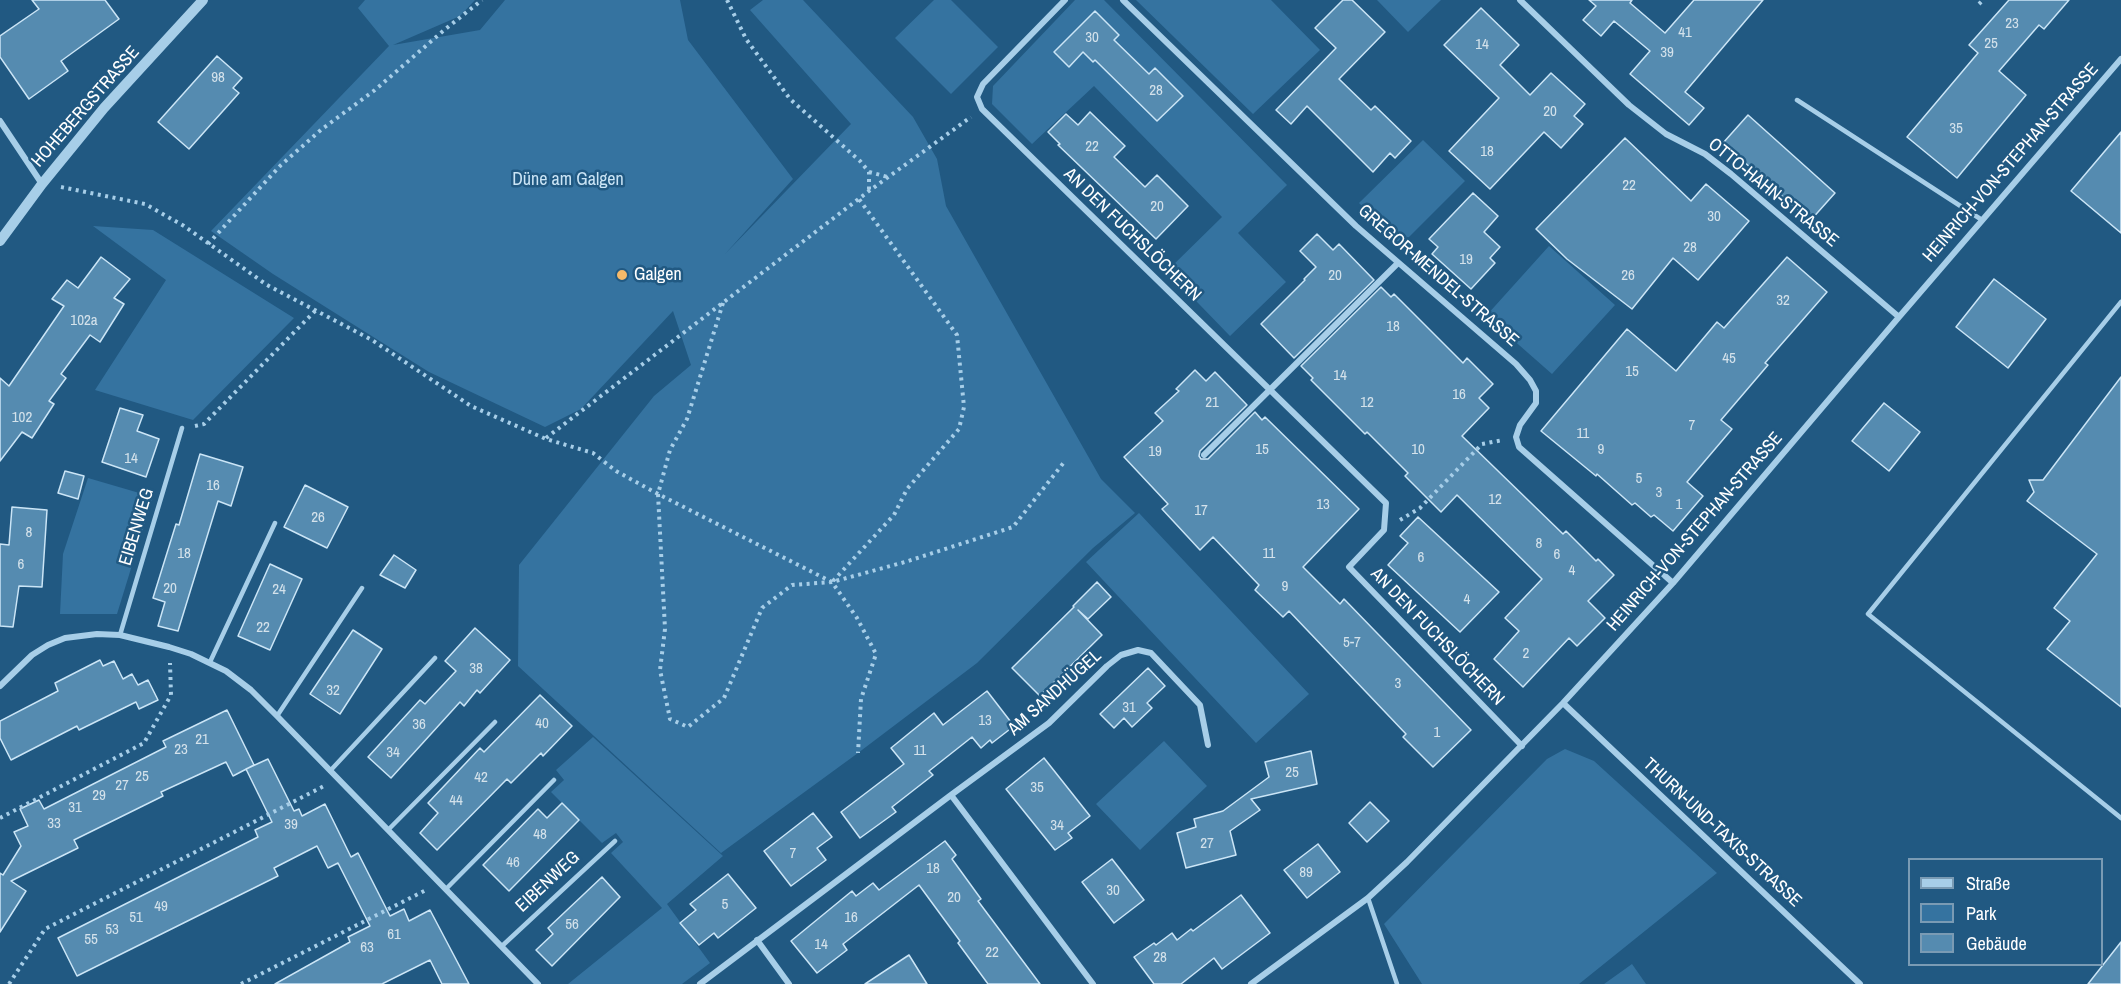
<!DOCTYPE html>
<meta charset="utf-8">
<style>
body{margin:0}
#map{position:relative;width:2121px;height:984px;overflow:hidden;background:#215982;font-family:"Archivo Narrow",sans-serif}
canvas{display:block}
.legend{position:absolute;left:1908px;top:858px;width:195px;height:108px;box-sizing:border-box;background:#215982;border:2px solid #7a9bb4;margin:0;padding:8px 10px;list-style:none;font-size:18px;color:#fff}
.legend li{display:flex;align-items:center;gap:12px;height:30px}
.legend b{width:30px;border:2px solid #7a9bb4}
</style>
<div id="map">
<canvas width="2121" height="984"></canvas>
<ul class="legend">
<li><b style="height:8px;background:#a7cee8"></b>Straße</li>
<li><b style="height:16px;background:#3573a0"></b>Park</li>
<li><b style="height:16px;background:#558bb0"></b>Gebäude</li>
</ul>
</div>
<script>
const ctx = document.querySelector('canvas').getContext('2d');
ctx.lineJoin = 'round';
function fill(path, color) {
  ctx.fillStyle = color;
  ctx.fill(path, 'evenodd');
}
function shape(rows) {
  const path = new Path2D();
  for (const r of rows) {
    path.moveTo(r[0], r[1]);
    for (let i = 2; i < r.length; i += 2) path.lineTo(r[i], r[i + 1]);
  }
  return path;
}
function trace(path, color, width, dash) {
  ctx.strokeStyle = color;
  ctx.lineWidth = width;
  ctx.lineCap = dash ? 'butt' : 'round';
  ctx.setLineDash(dash || []);
  ctx.stroke(path);
}
function drawText(font, color, halo, rows, align = 'center') {
  ctx.font = font + ' "Archivo Narrow",sans-serif';
  ctx.lineWidth = 5;
  ctx.setLineDash([]);
  ctx.textBaseline = 'middle';
  ctx.strokeStyle = halo;
  ctx.fillStyle = color;
  for (const [text, x, y, turn = 0] of rows) {
    ctx.save();
    ctx.translate(x, y);
    ctx.rotate((+turn || 0) * Math.PI / 180);
    ctx.textAlign = isNaN(turn) ? turn : align;
    if (halo) ctx.strokeText(text, 0, 0);
    ctx.fillText(text, 0, 0);
    ctx.restore();
  }
}
fill(shape([
 [365,0,475,0,460,16,393,45,480,30,505,0,680,0,688,40,793,179,725,254,851,124,750,10,763,0,803,0,913,117,937,159,946,206,1101,479,1135,513,1093,548,977,663,858,753,721,853,518,666,519,565,654,396,691,365,673,311,581,409,545,427,429,372,273,274,211,231,389,46,358,8],
 [934,0,951,0,998,47,951,94,895,38],
 [1075,0,1104,0,1287,185,1238,233,1286,282,1230,336,1167,271,1222,217,1094,86,1032,144,992,104,993,86],
 [1136,0,1271,0,1320,50,1253,114],
 [1377,0,1441,0,1408,32],
 [1423,140,1465,181,1401,245,1359,203],
 [93,226,153,230,294,318,193,420,95,390,166,280],
 [1549,246,1615,305,1552,374,1486,316],
 [88,478,153,497,117,614,60,614,63,554],
 [1139,513,1309,694,1256,743,1086,562],
 [593,737,723,856,667,904,710,963,682,984,568,984,662,908,611,853,623,842,616,833,602,843,551,792,564,780,556,770],
 [1164,741,1207,786,1140,850,1096,804],
 [1565,749,1594,761,1717,873,1579,984,1422,984,1384,924,1547,759],
 [1632,964,1646,984,1604,984]
]), '#3573a0');
const building = shape([
 [32,0,105,0,119,19,61,61,68,71,29,99,0,57,0,36,39,9,32,0],
 [1343,0,1352,0,1385,32,1339,79,1371,110,1375,106,1411,141,1395,158,1390,153,1373,172,1307,106,1291,124,1276,110,1336,48,1315,28,1343,0],
 [1589,0,1632,0,1630,3,1665,33,1694,0,1763,0,1685,92,1704,108,1689,125,1630,74,1650,51,1614,21,1601,36,1583,20,1596,6,1589,0],
 [2009,0,2069,0,2044,29,2039,25,1999,71,2026,95,1957,178,1907,137,1978,53,1969,45,2009,0],
 [1481,8,1519,45,1500,65,1530,95,1551,73,1585,104,1574,116,1583,124,1561,148,1544,132,1490,189,1449,151,1499,98,1444,45,1481,8],
 [1095,11,1119,35,1114,40,1149,74,1155,68,1183,96,1157,121,1095,60,1093,62,1083,52,1069,67,1054,52,1095,11],
 [217,56,242,78,233,88,239,93,189,149,158,122,217,56],
 [1090,112,1125,146,1114,157,1145,187,1157,175,1188,206,1156,239,1058,145,1060,144,1048,132,1066,114,1078,125,1090,112],
 [1748,115,1835,193,1810,221,1723,143,1748,115],
 [2121,132,2121,233,2071,191,2121,132],
 [1625,138,1691,201,1706,184,1749,221,1698,280,1673,258,1632,309,1567,259,1536,229,1625,138],
 [1473,193,1498,216,1484,232,1500,247,1490,258,1495,263,1471,289,1432,254,1438,247,1429,239,1473,193],
 [1317,234,1333,250,1339,244,1374,280,1294,358,1261,324,1305,280,1304,279,1316,267,1300,251,1317,234],
 [101,257,130,279,114,298,124,304,100,342,90,335,61,374,66,378,49,401,54,404,32,438,22,432,0,461,0,378,9,386,64,306,52,299,67,280,78,288,101,257],
 [1787,257,1827,292,1765,363,1768,365,1721,420,1732,429,1687,482,1703,496,1673,531,1654,515,1651,517,1635,503,1632,505,1597,474,1596,476,1541,431,1627,329,1676,371,1717,322,1724,328,1787,257],
 [1994,279,2046,319,2008,368,1956,327,1994,279],
 [1381,287,1391,297,1394,294,1463,363,1467,358,1493,384,1479,398,1489,408,1462,436,1563,534,1566,531,1596,561,1598,559,1614,575,1588,601,1605,618,1577,646,1569,638,1523,687,1494,659,1519,631,1505,618,1542,579,1457,495,1441,512,1405,476,1408,473,1367,432,1365,434,1311,380,1313,378,1301,366,1381,287],
 [1195,370,1206,381,1215,372,1247,405,1200,451,1199,456,1201,459,1208,459,1255,412,1262,420,1265,417,1359,509,1303,567,1340,604,1344,599,1471,730,1433,767,1403,737,1406,734,1289,611,1283,617,1255,590,1259,585,1213,537,1200,550,1162,509,1168,504,1124,457,1163,421,1155,413,1179,391,1176,389,1195,370],
 [2121,377,2121,707,2047,649,2070,621,2054,608,2097,554,2027,501,2034,492,2029,480,2043,480,2121,377],
 [1884,403,1920,432,1889,471,1852,441,1884,403],
 [120,408,143,415,137,431,159,439,146,477,102,462,120,408],
 [200,454,243,467,231,506,218,501,178,631,158,626,165,602,153,598,176,524,179,525,200,454],
 [65,471,84,476,78,499,58,493,65,471],
 [305,485,348,507,327,548,284,527,305,485],
 [12,507,47,510,42,587,19,586,13,627,0,626,0,544,9,545,12,507],
 [1418,517,1499,592,1460,632,1388,565,1408,543,1400,536,1418,517],
 [394,555,416,570,405,588,380,575,394,555],
 [270,564,302,579,270,650,238,636,270,564],
 [1097,582,1111,597,1088,619,1078,610,1102,635,1040,696,1012,668,1074,607,1073,606,1097,582],
 [475,628,510,660,480,693,477,690,464,706,460,702,391,778,368,757,420,700,425,704,456,671,445,661,475,628],
 [353,630,382,649,340,714,310,694,353,630],
 [100,660,103,666,114,661,123,679,132,674,138,685,148,680,158,700,139,709,136,702,79,730,77,726,11,760,0,738,0,721,58,691,55,683,100,660],
 [1148,668,1165,686,1147,703,1152,708,1132,727,1124,718,1114,728,1100,714,1148,668],
 [987,691,1014,726,992,743,990,740,981,748,972,737,929,771,933,775,892,807,896,812,860,838,841,812,904,764,891,748,934,713,943,725,987,691],
 [540,695,572,726,543,756,541,753,511,783,507,779,437,850,420,833,438,813,428,803,480,748,484,752,540,695],
 [227,710,254,765,233,776,226,762,161,792,163,796,74,840,78,848,11,881,26,891,0,932,0,873,3,875,21,846,14,832,28,826,20,809,39,800,44,809,166,747,163,741,227,710],
 [1311,751,1317,784,1251,799,1260,810,1230,831,1236,855,1186,868,1177,833,1196,827,1194,819,1223,811,1269,777,1265,762,1311,751],
 [1044,758,1090,816,1068,833,1072,838,1055,850,1006,789,1044,758],
 [268,759,294,811,299,809,302,816,325,804,351,857,358,853,390,916,404,909,409,921,430,910,469,984,442,984,430,960,382,984,275,984,350,942,348,937,370,926,338,863,328,868,317,846,274,868,278,876,77,976,58,938,258,837,255,830,272,822,246,769,268,759],
 [1370,802,1389,821,1367,842,1349,823,1370,802],
 [562,803,579,820,509,891,483,865,538,809,547,818,562,803],
 [813,813,832,837,817,848,826,860,791,886,764,851,813,813],
 [945,841,956,855,952,859,981,899,978,901,1040,984,988,984,958,943,960,941,919,885,843,944,847,950,817,973,791,941,852,891,856,896,873,883,879,890,945,841],
 [1318,844,1340,872,1307,898,1284,870,1318,844],
 [1112,859,1144,900,1114,923,1082,882,1112,859],
 [728,874,756,908,718,938,714,933,699,945,680,923,696,910,690,904,728,874],
 [602,877,620,897,552,966,536,950,553,934,548,928,602,877],
 [1241,895,1270,933,1222,969,1214,958,1181,984,1154,984,1134,957,1154,943,1156,945,1172,933,1177,940,1191,929,1193,931,1241,895],
 [2121,942,2121,984,2088,984,2121,942],
 [909,955,927,984,865,984,909,955]
]);
fill(building, '#558bb0');
trace(building, '#cbe5f6', 1.5);
trace(shape([
 [727,0,746,39,790,99,860,161,869,172,869,190],
 [1979,4,1983,0],
 [869,172,888,177],
 [61,187,145,204,184,226,267,285,372,340,471,406,546,439,593,453,616,471,658,494,832,582,857,618,876,654,861,699,858,753],
 [208,244,281,165,322,129,375,90,443,31,482,0],
 [723,303,687,419,670,450,658,494,665,629,660,670,670,719,688,727,724,698,762,608,792,585,832,582,905,562,1013,527,1065,461],
 [195,426,204,424,316,310],
 [546,438,869,191,971,117],
 [1400,520,1420,508,1482,444,1503,440],
 [833,581,894,515,907,489,959,429,964,407,957,335,859,199],
 [0,818,144,743,171,695,170,663],
 [9,984,45,929,324,786],
 [241,984,426,890]
]), '#a7cee8', 4, [3, 4.5]);
trace(shape([
 [1797,100,1982,220],
 [2121,302,1868,614,2121,818],
 [120,635,182,428],
 [210,662,275,523],
 [277,716,362,588],
 [330,771,435,658],
 [388,830,495,722],
 [446,889,554,780],
 [1368,898,1397,984],
 [502,946,615,841]
]), '#a7cee8', 4.5);
trace(shape([
 [1065,0,983,84,977,97,982,109,1386,503,1384,530,1349,567,1522,746],
 [1123,0,1356,226,1516,364,1530,380,1536,391,1536,403,1520,425,1516,437,1519,447,1673,583],
 [1520,0,1629,105,1666,134,1705,154,1731,174,1899,317],
 [0,121,42,184],
 [1204,455,1398,263],
 [0,686,32,655,48,645,65,638,97,634,120,635,169,647,191,654,226,671,251,690,277,716,538,984],
 [1563,703,1860,984],
 [951,795,1049,723,1107,666,1121,655,1138,650,1151,653,1200,705,1208,745],
 [757,940,789,984],
 [700,984,951,795,1093,984],
 [1251,984,1368,898,1407,862,1563,703,1673,583,1899,317,2121,59]
]), '#a7cee8', 6);
trace(shape([
 [0,241,42,184,104,108,203,0]
]), '#a7cee8', 10);
for (const [x, y, r, color] of [
 [622,275,6,"#f5b969"]
]) {
  const dot = new Path2D();
  dot.arc(x, y, r, 0, 2 * Math.PI);
  ctx.fillStyle = color;
  ctx.fill(dot);
  trace(dot, '#215982', 2);
}
drawText('15px', '#d4e2eb', null, [
 ["23",2012,24],
 ["41",1685,33],
 ["30",1092,38],
 ["25",1991,44],
 ["14",1482,45],
 ["39",1667,53],
 ["98",218,78],
 ["28",1156,91],
 ["20",1550,112],
 ["35",1956,129],
 ["22",1092,147],
 ["18",1487,152],
 ["22",1629,186],
 ["20",1157,207],
 ["30",1714,217],
 ["28",1690,248],
 ["19",1466,260],
 ["20",1335,276],
 ["26",1628,276],
 ["32",1783,301],
 ["102a",84,321],
 ["18",1393,327],
 ["45",1729,359],
 ["15",1632,372],
 ["14",1340,376],
 ["16",1459,395],
 ["21",1212,403],
 ["12",1367,403],
 ["102",22,418],
 ["7",1692,426],
 ["11",1583,434],
 ["15",1262,450],
 ["10",1418,450],
 ["9",1601,450],
 ["19",1155,452],
 ["14",131,459],
 ["5",1639,479],
 ["16",213,486],
 ["3",1659,493],
 ["12",1495,500],
 ["13",1323,505],
 ["1",1679,505],
 ["17",1201,511],
 ["26",318,518],
 ["8",29,533],
 ["8",1539,544],
 ["18",184,554],
 ["11",1269,554],
 ["6",1557,555],
 ["6",1421,558],
 ["6",21,565],
 ["4",1572,571],
 ["9",1285,587],
 ["20",170,589],
 ["24",279,590],
 ["4",1467,600],
 ["22",263,628],
 ["5-7",1352,643],
 ["2",1526,654],
 ["38",476,669],
 ["3",1398,684],
 ["32",333,691],
 ["31",1129,708],
 ["13",985,721],
 ["40",542,724],
 ["36",419,725],
 ["1",1437,733],
 ["21",202,740],
 ["23",181,750],
 ["11",920,751],
 ["34",393,753],
 ["25",1292,773],
 ["25",142,777],
 ["42",481,778],
 ["27",122,786],
 ["35",1037,788],
 ["29",99,796],
 ["44",456,801],
 ["31",75,808],
 ["33",54,824],
 ["39",291,825],
 ["34",1057,826],
 ["48",540,835],
 ["27",1207,844],
 ["7",793,854],
 ["46",513,863],
 ["18",933,869],
 ["89",1306,873],
 ["30",1113,891],
 ["20",954,898],
 ["5",725,905],
 ["49",161,907],
 ["51",136,918],
 ["16",851,918],
 ["56",572,925],
 ["53",112,930],
 ["61",394,935],
 ["55",91,940],
 ["14",821,945],
 ["63",367,948],
 ["22",992,953],
 ["28",1160,958]
]);
drawText('18px', '#fff', '#215982', [
 ["HOHEBERGSTRASSE",86,107,-49],
 ["HEINRICH-VON-STEPHAN-STRASSE",2011,163,-49],
 ["OTTO-HAHN-STRASSE",1773,193,39],
 ["AN DEN FUCHSLÖCHERN",1132,235,44],
 ["GREGOR-MENDEL-STRASSE",1438,276,41],
 ["EIBENWEG",137,527,-73],
 ["HEINRICH-VON-STEPHAN-STRASSE",1695,532,-49],
 ["AN DEN FUCHSLÖCHERN",1437,637,46],
 ["AM SANDHÜGEL",1055,693,-42],
 ["THURN-UND-TAXIS-STRASSE",1722,833,43],
 ["EIBENWEG",548,882,-43]
]);
drawText('18px', '#cbe5f6', '#215982', [
 ["Düne am Galgen",568,180]
]);
drawText('18px', '#fff', '#215982', [
 ["Galgen",634,275]
], 'left');
</script>
